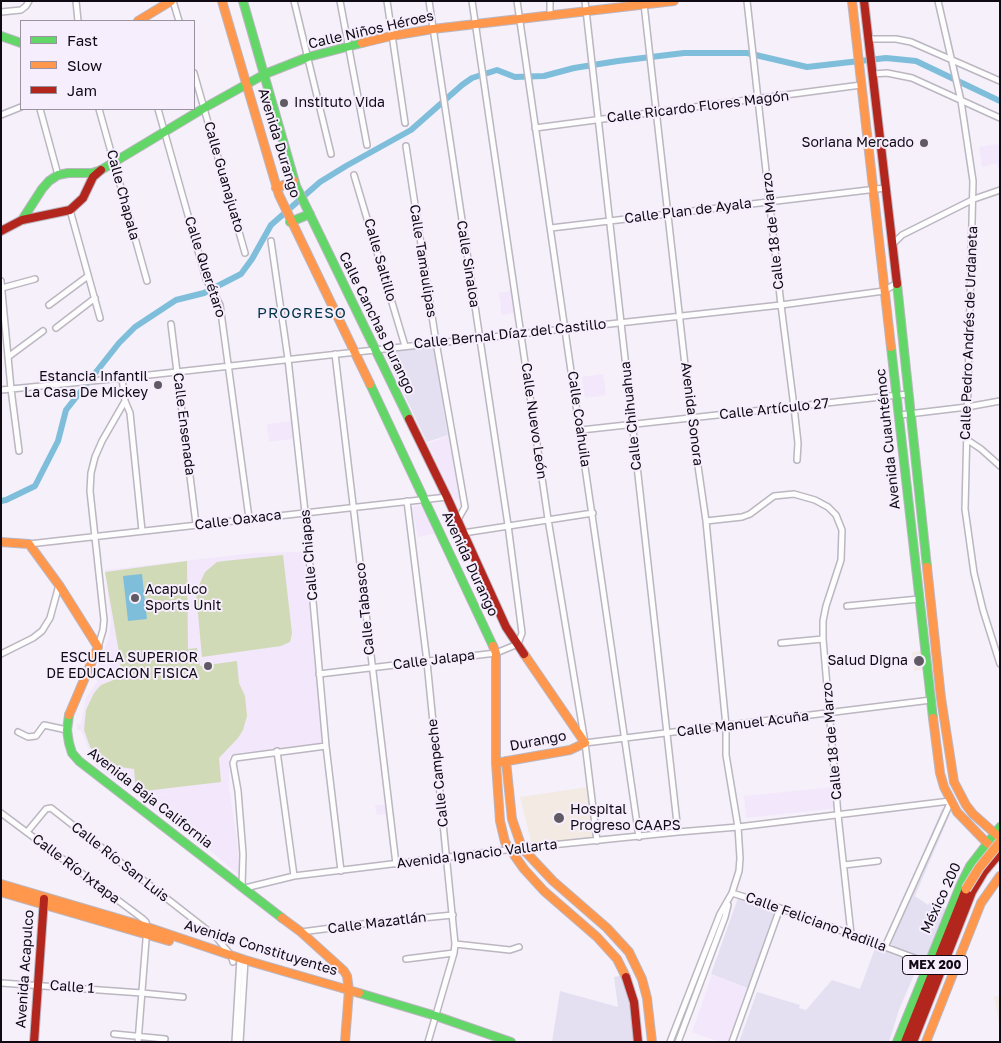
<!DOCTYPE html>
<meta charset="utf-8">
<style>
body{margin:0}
#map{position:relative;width:1001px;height:1043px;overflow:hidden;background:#f5f0fa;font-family:"Golos Text",sans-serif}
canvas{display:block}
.frame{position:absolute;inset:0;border:2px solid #0f0a13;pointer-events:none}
.legend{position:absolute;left:20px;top:20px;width:175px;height:90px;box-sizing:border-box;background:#f6edfd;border:1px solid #9a929f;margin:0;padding:6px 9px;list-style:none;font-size:15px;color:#0f0a13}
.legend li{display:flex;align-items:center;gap:10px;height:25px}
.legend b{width:25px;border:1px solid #9a929f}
</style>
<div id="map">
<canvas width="1001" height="1043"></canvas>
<div class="frame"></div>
<ul class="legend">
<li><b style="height:6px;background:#63d668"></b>Fast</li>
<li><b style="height:6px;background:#ff974d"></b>Slow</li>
<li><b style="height:6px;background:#b3261e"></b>Jam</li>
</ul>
</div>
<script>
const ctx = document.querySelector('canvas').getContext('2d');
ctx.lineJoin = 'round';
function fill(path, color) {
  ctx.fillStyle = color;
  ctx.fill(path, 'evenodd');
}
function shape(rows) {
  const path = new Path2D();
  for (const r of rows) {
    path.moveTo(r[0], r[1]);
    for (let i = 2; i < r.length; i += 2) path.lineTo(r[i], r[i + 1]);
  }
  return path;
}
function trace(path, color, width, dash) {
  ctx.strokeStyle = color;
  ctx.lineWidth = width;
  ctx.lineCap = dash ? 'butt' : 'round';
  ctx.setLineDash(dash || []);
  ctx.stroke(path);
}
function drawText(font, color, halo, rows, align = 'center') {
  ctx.font = font + ' "Golos Text",sans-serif';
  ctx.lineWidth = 4;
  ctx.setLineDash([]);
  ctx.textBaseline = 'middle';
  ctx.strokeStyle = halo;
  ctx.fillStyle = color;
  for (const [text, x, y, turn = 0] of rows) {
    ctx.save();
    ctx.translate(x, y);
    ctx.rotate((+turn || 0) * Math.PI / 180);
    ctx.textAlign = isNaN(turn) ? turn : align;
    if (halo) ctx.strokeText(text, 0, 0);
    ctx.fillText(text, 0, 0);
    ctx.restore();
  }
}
fill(shape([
 [435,344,444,406,443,407,448,435,427,442,384,352,421,349],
 [942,809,950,814,915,896,928,905,930,902,949,910,927,961,893,948,894,946,886,941],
 [738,898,778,911,750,989,711,974],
 [876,946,919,963,899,1010,889,1042,739,1042,757,992,800,1005,799,1008,806,1010,832,980,860,989],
 [624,975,633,1003,636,1042,552,1042,560,991,618,1007,614,977]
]), '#e4e0f1');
fill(shape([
 [998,144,1000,152,1000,176,997,163,982,167,979,147],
 [514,290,518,312,502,315,499,293],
 [603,374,606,395,585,398,582,377],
 [291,421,293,439,269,442,267,424],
 [450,435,461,498,455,500,428,444],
 [424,504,438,533,418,537,412,507],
 [303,552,325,743,237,753,229,757,229,786,236,834,240,873,238,874,199,841,139,799,171,793,136,797,135,789,128,789,95,765,98,759,88,748,81,730,77,730,77,724,81,724,86,698,98,681,94,679,109,637,111,622,105,570,254,553],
 [834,787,836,808,746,818,744,796],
 [375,805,387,805,388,814,377,815],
 [712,975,747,988,728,1042,719,1042,692,1032]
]), '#f2e7fb');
fill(shape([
 [923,651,925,669,914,671,912,652],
 [588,787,596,839,532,845,520,797],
 [1000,996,1000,1030,994,996]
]), '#f2eae3');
fill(shape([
 [283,555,292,633,290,642,281,646,202,657,196,592,205,572,217,562,224,561],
 [187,561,188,649,197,648,200,666,237,661,239,683,245,696,247,716,243,730,238,738,219,758,221,782,136,792,134,769,113,766,101,760,90,747,84,730,86,710,94,693,101,685,121,677,120,658,105,572]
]), '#d1dab6');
fill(shape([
 [142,574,147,619,128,621,123,576]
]), '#7fbedb');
trace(shape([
 [1,501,6,500,35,486,58,441,66,410,119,343,135,327,176,300,204,293,241,274,252,259,271,225,320,182,346,166,411,130,462,85,472,78,497,70,515,77,544,76,574,68,618,61,684,53,747,53,807,67,886,58,916,61,1000,101]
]), '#7fbedb', 6);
const street = shape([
 [76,1,78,21],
 [173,1,179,21],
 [294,1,331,154],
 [340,1,367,145],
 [387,1,405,123],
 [472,1,548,519,585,743,597,841],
 [517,1,639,837],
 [550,1,550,16],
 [585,1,678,832],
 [747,1,781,305,794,407,798,443,797,460],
 [938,1,961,101,973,181,965,509,974,573,983,610,1000,664],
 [644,4,691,418,706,521,726,726,726,755,738,827,740,858,739,871,732,893,720,914,670,1042],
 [1,12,21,10,26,6,29,1],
 [869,39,896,39,911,42,1000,81],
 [194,73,245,253],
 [873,74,887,73,912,78,1000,118],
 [40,109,58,175],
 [99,109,147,281],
 [158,109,206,279,220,305,249,518],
 [1,115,21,107],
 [535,128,861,85],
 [406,146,436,342,465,507,457,521],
 [354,175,405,346],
 [70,210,100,318],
 [551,228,885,188],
 [271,241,288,359,305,512,326,746,341,871],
 [892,245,902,235,974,199,1000,190],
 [1,281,11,389,19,451],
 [2,288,35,279],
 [49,305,88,276],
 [171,324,196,524],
 [56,328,95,298],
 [335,354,396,864],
 [8,357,43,331],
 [122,378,125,401,130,413,142,531],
 [1,390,122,378,781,305,884,291,897,283],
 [900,415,967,407,1000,401],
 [581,430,908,394],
 [966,439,981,449,1000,466],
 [407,501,427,662,455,944,454,953,428,1042],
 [706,521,742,517,750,514,774,496,794,494,815,500,828,507,836,515,842,530,841,560,826,606,823,621,823,639,838,815,851,934],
 [463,533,593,513],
 [29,544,447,497],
 [847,606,919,599],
 [781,643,823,639],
 [98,647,103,630,104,620,90,491,91,473,95,457,102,441,125,401],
 [1,654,33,638,42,631,50,618,59,585],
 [319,674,496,653,518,644,522,633,508,525,429,1],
 [18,732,28,737,36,736,44,725,67,730],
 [585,743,931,700],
 [277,751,294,876],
 [1,813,143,919,146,922,147,927,138,1042],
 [27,832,46,809,51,808,216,937,231,955,233,962],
 [844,865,878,861],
 [242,886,243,854,238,791,233,763,235,758,326,746],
 [245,888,294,876,522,848,678,832,738,827,950,801],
 [732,893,780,908,928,963],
 [301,932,370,923,453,915],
 [455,944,510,950,519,947],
 [885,947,951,801],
 [406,959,454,953],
 [1,983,142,993,183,997],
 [114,1034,165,1039],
 [235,1042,240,958],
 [240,1042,245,960],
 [678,1042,725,917,728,905],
 [732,1042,780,908]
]);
const fast = shape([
 [243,1,296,186,409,419],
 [1,36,21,43],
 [22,220,42,189,49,181,58,175,68,173,92,173,101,170,204,108,265,74,308,57,362,43],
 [290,222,310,214],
 [897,284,927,567],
 [891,347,933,718],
 [370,384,493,646],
 [69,715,67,730,69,743,72,753,79,761,282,918],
 [359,993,436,1016,511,1042],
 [897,1042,961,884,970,866,1000,827]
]);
const slow = shape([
 [222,1,279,195,370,384],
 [852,1,891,347],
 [138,21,171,1],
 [362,43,391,36,433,29,674,1],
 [276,188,294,181],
 [1,542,29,544,59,585,98,647,69,715],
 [927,567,941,698,954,782,966,805,973,814,1000,838],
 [493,646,496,653,496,763,500,821,505,842,524,869,544,891,597,937,617,959,626,977],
 [933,718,940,773,944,787,957,812,987,843,1000,852],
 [506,761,512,819,522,848,553,881,607,928,629,952,642,979,647,998,652,1042],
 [496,763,570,750,585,743,524,654],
 [1,884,147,927,245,960,359,993],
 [1,892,169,941],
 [282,918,301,932,344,971,347,976,349,990,345,1042],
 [926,1042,981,903,1000,876]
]);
const jam = shape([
 [864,1,897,284],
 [1,231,22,220,70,210,83,198,93,177,101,170],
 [409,419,447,497,506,627,524,654],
 [626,977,634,1002,638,1042],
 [34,1042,44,899],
 [905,1042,966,889],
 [913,1042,972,892,984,872,1000,853]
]);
trace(street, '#bbb6c0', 8);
trace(fast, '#bbb6c0', 10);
trace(slow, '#bbb6c0', 10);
trace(jam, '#bbb6c0', 10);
trace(street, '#fefdfe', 5);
trace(fast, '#63d668', 8);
trace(slow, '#ff974d', 8);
trace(jam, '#b3261e', 8);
const slowBridge = shape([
 [966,889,979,868,1000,842]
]);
trace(slowBridge, '#d0cdd3', 11, []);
trace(slowBridge, '#ff974d', 9);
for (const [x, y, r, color] of [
 [284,103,5,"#605a64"],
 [924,143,5,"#605a64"],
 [158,385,5,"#605a64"],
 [135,598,5,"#605a64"],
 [919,661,6,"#605a64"],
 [208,666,5,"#605a64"],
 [559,818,6,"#605a64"]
]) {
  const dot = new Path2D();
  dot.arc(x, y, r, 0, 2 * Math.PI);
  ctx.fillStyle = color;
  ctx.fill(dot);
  trace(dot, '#f6edfd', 2);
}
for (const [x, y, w] of [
 [935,965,65]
]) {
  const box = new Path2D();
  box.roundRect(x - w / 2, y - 9.5, w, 19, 4);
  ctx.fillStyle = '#f6edfd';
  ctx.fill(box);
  trace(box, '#0f0a13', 1);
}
drawText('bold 12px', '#0f0a13', null, [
 ["MEX 200",935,965]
]);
drawText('14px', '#0f0a13', '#f6edfd', [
 ["Calle Niños Héroes",371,30,-13],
 ["Calle Ricardo Flores Magón",698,107,-7],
 ["Avenida Durango",279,143,73],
 ["Calle Guanajuato",224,177,74],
 ["Calle Chapala",123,195,75],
 ["Calle Plan de Ayala",688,211,-7],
 ["Calle 18 de Marzo",773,231,-96],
 ["Calle Saltillo",380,260,74],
 ["Calle Tamaulipas",423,261,81],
 ["Calle Sinaloa",468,264,81],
 ["Calle Querétaro",205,267,72],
 ["Calle Canchas Durango",377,323,64],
 ["Calle Pedro Andrés de Urdaneta",969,333,-88],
 ["Calle Bernal Díaz del Castillo",510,334,-6],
 ["Calle Artículo 27",774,409,-6],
 ["Avenida Sonora",692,414,83],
 ["Calle Chihuahua",631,416,-96],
 ["Calle Coahuila",579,419,82],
 ["Calle Nuevo León",534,421,82],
 ["Calle Ensenada",184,424,83],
 ["Avenida Cuauhtémoc",888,439,-96],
 ["Calle Oaxaca",238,520,-7],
 ["Calle Chiapas",309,555,-95],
 ["Avenida Durango",470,564,65],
 ["Calle Tabasco",365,609,-96],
 ["Calle Jalapa",434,660,-7],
 ["Calle Manuel Acuña",743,724,-7],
 ["Durango",538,741,-11],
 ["Calle 18 de Marzo",832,741,-95],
 ["Calle Campeche",438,773,-96],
 ["Avenida Baja California",150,798,38],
 ["Avenida Ignacio Vallarta",477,854,-7],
 ["Calle Río San Luis",120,862,38],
 ["Calle Río Ixtapa",76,869,37],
 ["México 200",941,898,-65],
 ["Calle Feliciano Radilla",816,922,20],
 ["Calle Mazatlán",377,923,-7],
 ["Avenida Constituyentes",261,948,17],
 ["Avenida Acapulco",25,969,-86],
 ["Calle 1",72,987,4]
]);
drawText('14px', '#0f0a13', '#f6edfd', [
 ["Instituto Vida",294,103,"left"],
 ["Soriana Mercado",914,143],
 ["Estancia Infantil",148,377],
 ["La Casa De Mickey",148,393],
 ["Acapulco",145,590,"left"],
 ["Sports Unit",145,606,"left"],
 ["ESCUELA SUPERIOR",198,658],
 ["DE EDUCACION FISICA",198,674],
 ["Salud Digna",908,661],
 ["Hospital",570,810,"left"],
 ["Progreso CAAPS",570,826,"left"]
], 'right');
ctx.letterSpacing = '1px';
drawText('15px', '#003647', '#f6edfd', [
 ["PROGRESO",302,313]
]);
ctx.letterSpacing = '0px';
</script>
